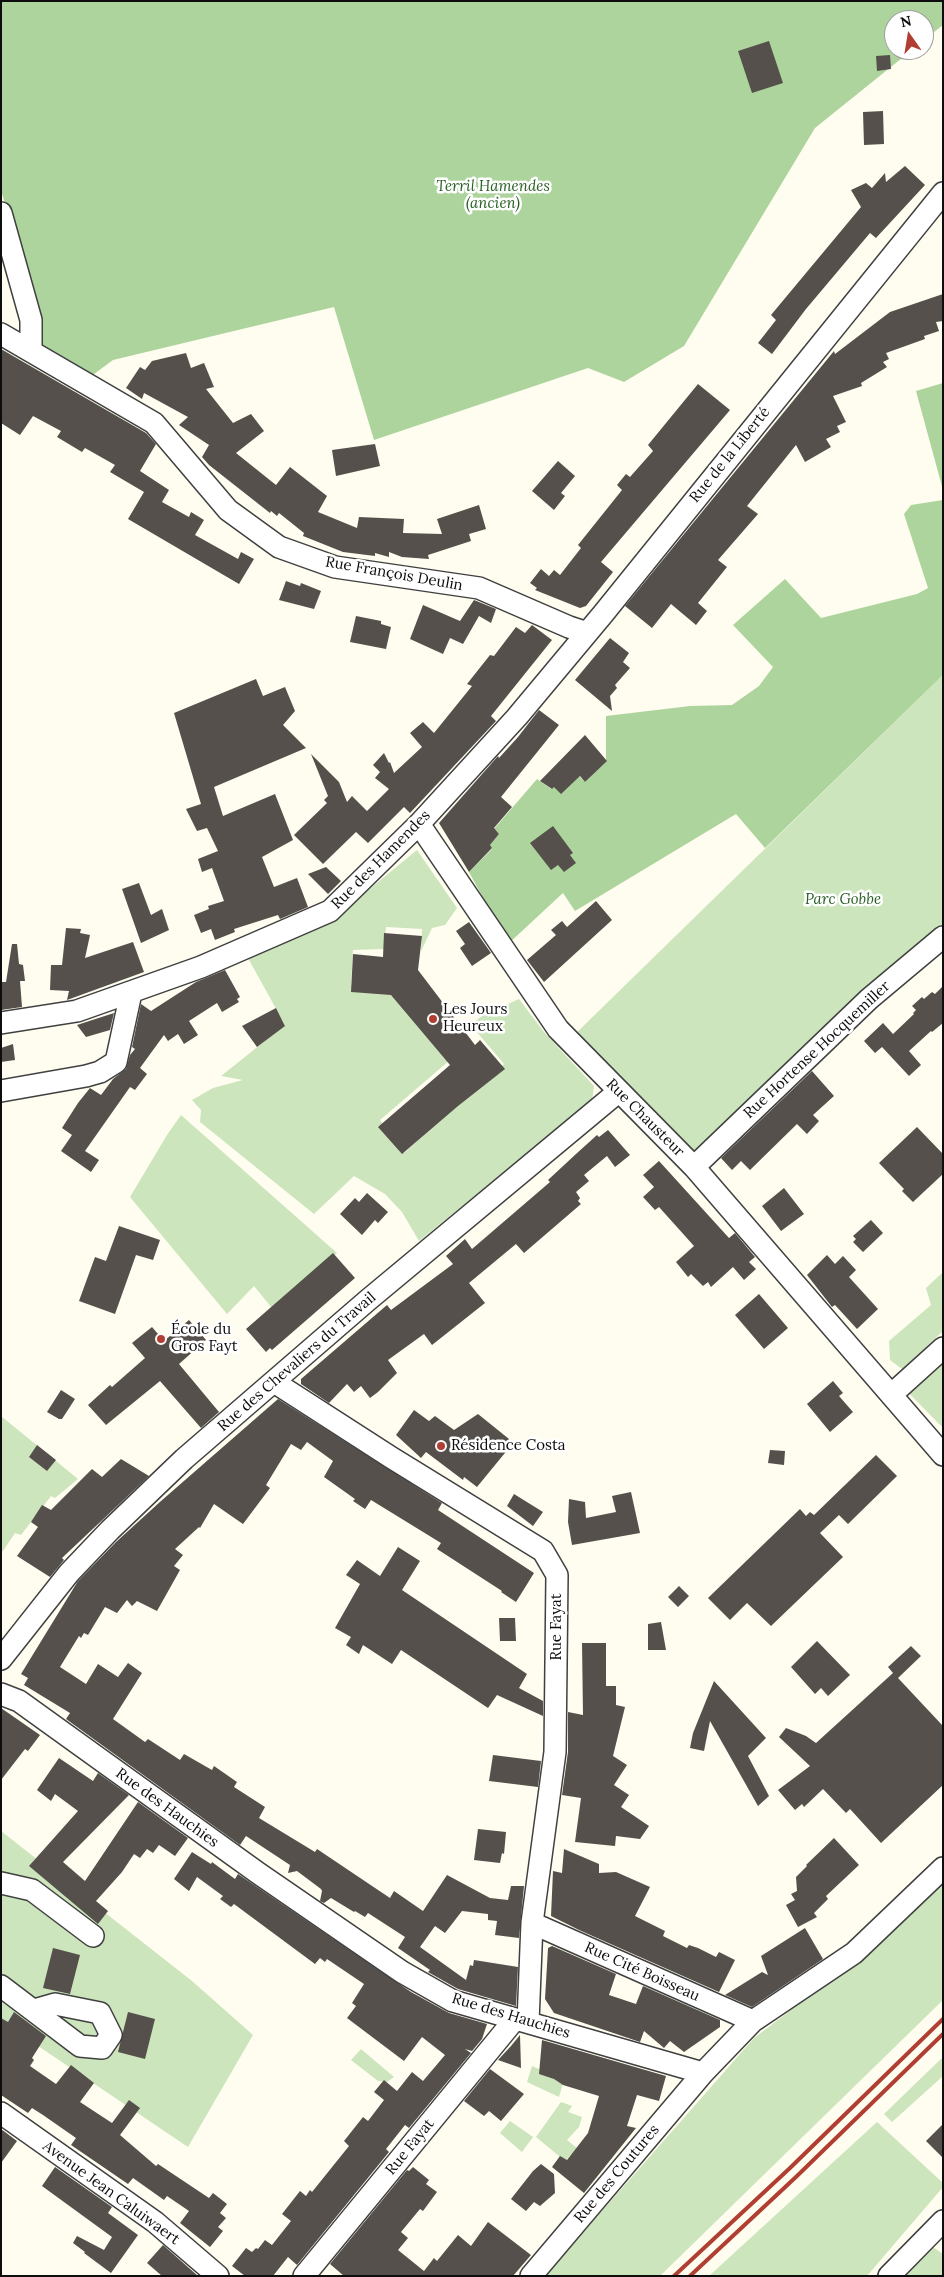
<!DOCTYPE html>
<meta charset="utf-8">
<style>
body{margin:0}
#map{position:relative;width:944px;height:2277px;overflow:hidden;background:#fefdef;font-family:Lora,serif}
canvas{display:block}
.frame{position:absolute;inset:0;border:2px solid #0d0d0d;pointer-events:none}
.north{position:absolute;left:884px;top:10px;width:50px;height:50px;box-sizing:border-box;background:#fff;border:1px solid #9e9e9e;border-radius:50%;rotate:347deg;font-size:14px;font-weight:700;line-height:20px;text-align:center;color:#0d0d0d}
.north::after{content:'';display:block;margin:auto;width:18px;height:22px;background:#b13e32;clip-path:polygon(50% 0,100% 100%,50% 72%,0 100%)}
</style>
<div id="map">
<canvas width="944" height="2277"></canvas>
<div class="frame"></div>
<div class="north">N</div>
</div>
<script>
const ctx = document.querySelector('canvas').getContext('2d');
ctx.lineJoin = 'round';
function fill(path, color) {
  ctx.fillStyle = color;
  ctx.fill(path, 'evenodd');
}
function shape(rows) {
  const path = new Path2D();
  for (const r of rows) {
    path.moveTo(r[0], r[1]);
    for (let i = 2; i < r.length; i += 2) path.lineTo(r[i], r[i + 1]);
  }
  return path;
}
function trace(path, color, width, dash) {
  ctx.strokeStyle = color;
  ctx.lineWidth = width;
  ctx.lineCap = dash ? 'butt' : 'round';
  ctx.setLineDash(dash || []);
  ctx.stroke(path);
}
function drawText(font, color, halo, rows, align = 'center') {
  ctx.font = font + ' Lora,serif';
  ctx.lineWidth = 5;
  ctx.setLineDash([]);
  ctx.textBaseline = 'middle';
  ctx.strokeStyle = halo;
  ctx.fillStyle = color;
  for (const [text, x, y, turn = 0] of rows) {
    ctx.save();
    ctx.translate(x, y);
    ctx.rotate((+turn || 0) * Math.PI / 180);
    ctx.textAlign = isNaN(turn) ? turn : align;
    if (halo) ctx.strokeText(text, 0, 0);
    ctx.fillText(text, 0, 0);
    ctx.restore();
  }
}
fill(shape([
 [943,675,943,937,694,1167,569,1040],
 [417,850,457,908,445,925,432,928,421,951,422,929,386,927,384,949,353,950,351,985,392,989,450,1060,380,1120,405,1152,504,1064,471,1025,483,1015,519,999,544,1032,594,1086,592,1101,419,1241,402,1212,385,1194,354,1176,314,1214,200,1122,201,1110,192,1100,213,1088,243,1080,221,1076,285,1025,248,958,329,916,366,892],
 [181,1115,337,1253,272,1308,254,1286,227,1314,130,1197,167,1135],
 [943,1272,943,1331,902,1369,890,1360,889,1341,931,1305,926,1288],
 [943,1336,943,1428,896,1380],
 [1,1416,78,1479,55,1498,51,1496,21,1535,15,1533,3,1551,1,1550],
 [1,1831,192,1981,253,2035,188,2147,1,2021],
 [943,1882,943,2000,660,2276,545,2276,754,2038,860,1958],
 [361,2049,394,2077,387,2082,378,2081,351,2060],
 [943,2057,943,2076,892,2122,884,2114],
 [532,2066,564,2080,559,2097,527,2082],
 [561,2102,572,2106,568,2112,582,2117,579,2127,567,2140,577,2148,565,2161,536,2137],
 [510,2121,533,2137,522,2152,500,2133],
 [877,2122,943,2183,943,2187,867,2276,709,2276],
 [927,2243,943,2254,943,2276,901,2276]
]), '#cce5bc');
fill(shape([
 [1,1,942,1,943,25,924,40,924,20,894,20,894,50,912,50,815,128,684,346,624,382,588,368,374,440,334,307,113,360,90,377,38,349,43,337,1,190],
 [943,383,943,490,916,391],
 [943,500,943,675,765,848,736,814,575,911,563,893,508,944,469,872,492,849,490,845,499,834,494,829,537,779,551,789,555,786,579,776,585,782,606,761,606,716,690,706,732,705,759,686,773,667,733,625,785,579,821,618,917,594,928,588,904,514,911,505]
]), '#aed49d');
fill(shape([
 [769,41,783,83,752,93,738,51],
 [890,55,891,69,877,71,876,56],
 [883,111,884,144,864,145,863,112],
 [905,166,925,185,876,238,870,233,806,309,772,354,758,343,776,320,771,315,861,207,851,190,866,183,872,188,885,173,886,182],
 [943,294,943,321,936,322,939,331,924,336,925,339,886,353,889,359,883,362,887,367,861,383,862,386,833,396,846,422,837,426,840,432,826,439,831,447,805,462,796,445,747,506,758,514,718,560,727,567,698,603,707,611,696,625,671,604,652,628,625,606,834,351,835,354,890,312],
 [1,349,146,433,156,444,140,471,169,490,162,502,189,517,191,512,204,520,195,535,238,559,241,552,254,559,239,584,128,519,144,492,110,472,115,465,85,448,82,452,57,437,61,431,33,416,20,435,1,423],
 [186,353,191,368,204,363,214,387,206,389,233,423,251,414,264,431,236,453,276,485,290,467,327,496,318,512,357,528,359,517,404,519,403,533,442,534,437,519,479,505,486,529,469,534,471,541,428,555,429,559,402,557,389,552,389,557,375,553,375,556,343,552,303,536,304,533,279,513,277,516,271,511,270,513,209,465,202,457,209,445,179,425,188,417,144,393,142,399,126,388,140,367,145,370,152,361],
 [698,384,730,410,601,562,613,572,586,606,580,608,535,590,537,588,530,583,541,569,549,576,554,570,560,575,581,548,578,545,622,490,617,485,626,474,630,477,653,451,648,445],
 [375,444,380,466,336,476,332,450],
 [558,461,575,476,561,493,565,496,554,510,532,491],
 [286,581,300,586,301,583,321,591,314,609,279,600],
 [474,600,496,609,491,623,479,616,463,644,450,638,443,654,410,639,423,605,460,621],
 [356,616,381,621,381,624,391,627,386,649,350,642],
 [532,625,552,640,491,716,496,721,410,813,404,807,368,843,356,832,323,864,294,835,327,803,324,800,328,796,311,754,339,782,347,802,352,796,367,811,389,789,375,778,380,772,373,765,384,753,389,763,390,762,394,773,422,747,410,733,423,722,434,733,472,686,467,684,490,655,494,656,516,627,525,633],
 [610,638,629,653,623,662,630,668,615,685,617,688,610,696,612,711,575,680],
 [256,679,263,696,285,687,295,711,283,725,306,748,214,787,223,816,275,794,293,840,262,857,274,887,297,878,308,907,280,919,278,915,234,929,235,932,215,940,211,929,201,933,194,915,209,909,208,906,224,901,212,868,202,872,198,859,218,851,207,828,197,831,186,809,201,804,174,713],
 [539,710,559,725,501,797,512,807,494,828,499,834,490,845,492,848,469,872,439,823,498,756,499,758,518,737],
 [585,735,607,761,585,782,580,776,561,794,554,787,552,789,540,781],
 [553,826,573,853,570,855,576,863,564,872,558,865,551,870,530,843],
 [326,867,341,881,328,894,308,874],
 [139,883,151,915,162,909,169,930,141,943,122,889],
 [596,901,612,920,544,982,527,960,556,935,551,930,562,921,567,927],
 [469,922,491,953,472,966,460,948,465,944,456,931],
 [66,928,81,929,80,933,90,935,85,958,133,942,144,972,67,1000,69,991,50,990,51,965,62,965],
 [384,933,422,936,418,970,475,1045,480,1040,505,1069,458,1106,402,1154,378,1127,450,1065,391,995,351,992,353,954,383,957],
 [12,944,17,944,19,964,23,965,25,981,20,981,22,1007,1,1010,1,982,6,982],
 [225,970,240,997,237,999,239,1002,222,1012,217,1003,189,1021,198,1035,184,1044,178,1034,168,1041,164,1035,140,1068,147,1074,135,1090,130,1087,85,1151,99,1160,91,1172,61,1151,72,1135,62,1128,78,1103,90,1088,101,1095,113,1079,126,1069,130,1055,135,1049,132,1047,141,1004,151,1011,196,982],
 [943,986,943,1023,932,1032,931,1031,909,1051,921,1065,909,1076,882,1047,875,1053,864,1041,883,1023,893,1034,914,1014,913,1013,916,1010,912,1006,922,997,924,999,932,992,935,994],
 [276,1008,285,1026,257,1047,242,1026],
 [114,1013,110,1030,86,1037,77,1025],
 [13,1044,15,1060,1,1062,1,1048],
 [812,1071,834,1096,813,1115,819,1121,807,1134,797,1124,750,1170,741,1161,732,1170,721,1158],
 [917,1127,943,1154,943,1174,913,1202,902,1191,904,1189,879,1163],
 [608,1130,630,1155,615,1167,607,1156,584,1175,589,1181,576,1192,580,1198,578,1201,581,1204,524,1253,516,1244,469,1283,485,1303,432,1345,424,1334,388,1360,397,1373,378,1392,370,1398,361,1386,354,1392,347,1384,329,1403,301,1384,301,1379,387,1305,391,1310,453,1264,446,1256,465,1239,472,1249,550,1182,548,1180,576,1154,597,1135,599,1137],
 [659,1161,729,1238,735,1233,755,1257,749,1262,756,1269,744,1280,733,1267,711,1287,708,1282,703,1286,691,1274,688,1277,676,1262,694,1246,659,1207,655,1210,643,1197,654,1187,643,1175],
 [784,1188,804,1214,781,1231,762,1206],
 [367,1193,388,1212,378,1223,375,1220,362,1235,340,1214,355,1198,359,1202],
 [871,1220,883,1233,863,1252,853,1242,856,1239,853,1236],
 [119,1226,160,1240,153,1260,136,1255,115,1314,79,1301,95,1257,106,1261],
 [333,1253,355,1278,272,1350,270,1348,266,1352,246,1329],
 [827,1255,835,1264,843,1256,856,1270,849,1277,878,1309,857,1329,835,1305,832,1307,807,1275],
 [759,1294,788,1328,764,1349,735,1315],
 [189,1320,206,1340,179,1364,219,1412,201,1428,160,1381,106,1425,88,1405,110,1385,112,1387,145,1358,132,1343,152,1327,164,1341],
 [833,1381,843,1393,839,1396,853,1412,830,1432,807,1404],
 [61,1390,75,1399,62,1419,59,1419,47,1412],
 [278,1399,442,1503,438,1510,534,1573,516,1602,501,1592,502,1591,437,1549,441,1543,371,1500,365,1509,353,1501,355,1499,324,1477,333,1461,307,1442,301,1450,291,1444,266,1485,270,1488,243,1524,214,1504,200,1528,199,1527,175,1549,183,1555,174,1566,180,1570,157,1611,137,1601,132,1606,127,1600,117,1613,105,1607,88,1635,84,1633,81,1638,79,1636,60,1667,86,1684,98,1664,118,1677,128,1663,142,1673,113,1719,145,1742,148,1739,180,1760,184,1754,212,1770,214,1766,237,1782,234,1787,265,1807,259,1818,315,1852,317,1849,390,1898,394,1891,423,1911,447,1875,490,1898,508,1900,511,1886,524,1886,519,1938,495,1935,497,1921,488,1920,488,1914,462,1911,445,1933,435,1926,420,1947,466,1980,470,1965,473,1966,474,1960,518,1967,516,2006,458,1989,428,1972,430,1970,398,1948,405,1937,368,1913,365,1917,355,1911,354,1912,331,1898,324,1903,320,1901,322,1891,321,1889,297,1871,288,1873,290,1865,246,1836,240,1845,66,1719,70,1713,24,1685,28,1678,21,1674,78,1581,116,1542,161,1501],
 [414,1410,429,1421,435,1416,454,1430,478,1414,509,1439,505,1445,509,1448,477,1487,464,1477,463,1480,426,1452,421,1458,396,1435],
 [37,1445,56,1460,47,1471,29,1457],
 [770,1450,785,1451,784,1465,768,1463],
 [876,1455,897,1476,848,1524,839,1515,820,1533,843,1557,771,1626,747,1603,730,1620,708,1598,800,1509,806,1516,810,1512,814,1515],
 [121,1459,149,1476,62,1558,64,1560,50,1577,17,1556,38,1527,31,1522,42,1505,51,1510,92,1469,102,1477],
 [631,1492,640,1533,572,1545,568,1522,569,1499,585,1502,586,1518,616,1512,612,1496],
 [514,1494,543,1512,533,1526,507,1506],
 [398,1547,420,1561,402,1590,527,1674,519,1688,543,1701,543,1716,497,1695,488,1708,401,1650,392,1664,363,1645,359,1654,346,1645,351,1637,335,1628,360,1584,346,1575,357,1560,380,1576],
 [679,1586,689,1596,678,1607,668,1597],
 [499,1618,515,1618,516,1641,500,1641],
 [661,1622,666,1650,648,1650,648,1624],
 [817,1641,850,1675,828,1696,821,1688,815,1694,791,1667],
 [582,1643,606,1643,606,1686,616,1686,616,1705,625,1707,613,1756,627,1765,614,1785,629,1795,621,1807,649,1826,640,1839,616,1836,615,1846,575,1842,581,1798,562,1795,568,1752,568,1712,583,1715],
 [911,1646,921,1656,898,1678,943,1726,943,1785,881,1843,850,1809,846,1813,823,1789,804,1807,802,1804,795,1810,778,1790,810,1766,779,1737,786,1728,806,1736,816,1743,893,1673,888,1667],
 [714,1681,766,1738,748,1756,769,1796,758,1806,710,1721,704,1751,690,1748,693,1733],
 [1,1708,40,1735,28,1751,25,1749,1,1780],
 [493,1755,541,1761,538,1787,489,1781],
 [59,1758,93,1781,98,1773,129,1795,63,1862,85,1881,138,1802,188,1838,175,1856,159,1845,153,1853,147,1849,140,1858,134,1854,122,1872,96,1901,108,1911,98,1924,29,1866,78,1811,55,1794,51,1801,37,1790],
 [478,1829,506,1832,504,1854,502,1853,500,1863,474,1860],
 [834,1838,859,1865,826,1896,828,1899,814,1913,817,1917,798,1927,786,1905,795,1900,791,1894,797,1891,796,1877,807,1866,806,1865],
 [564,1849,599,1864,599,1873,616,1872,650,1887,635,1916,665,1931,663,1936,687,1948,689,1945,698,1948,716,1957,719,1952,735,1960,719,1992,579,1930,551,1916,553,1871,562,1873],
 [192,1852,211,1864,212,1862,235,1879,238,1874,411,1992,449,2013,487,2024,482,2039,472,2051,465,2049,471,2053,409,2128,405,2125,386,2149,389,2152,297,2265,288,2257,273,2276,245,2276,232,2266,246,2248,252,2252,256,2248,258,2249,265,2240,272,2245,291,2221,282,2214,300,2191,306,2196,310,2190,312,2192,349,2146,344,2141,363,2117,368,2121,384,2100,374,2092,384,2080,397,2091,412,2072,423,2081,445,2055,422,2037,404,2061,347,2018,356,2006,352,2003,364,1984,327,1959,325,1962,320,1958,315,1964,234,1904,231,1907,220,1899,223,1896,197,1877,189,1891,174,1879],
 [805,1928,823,1959,752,2007,725,1995,762,1972,768,1975,761,1956],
 [552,1946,616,1974,609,1995,636,2004,643,1986,720,2020,720,2027,684,2052,670,2041,664,2048,644,2031,640,2042,554,2013,545,1999,548,1948],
 [53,1948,80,1955,70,1994,43,1988],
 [14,2012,46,2036,32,2058,34,2060,30,2066,56,2084,71,2065,94,2083,80,2102,112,2123,129,2100,140,2108,120,2135,156,2166,158,2164,209,2198,213,2193,227,2204,220,2213,226,2218,218,2227,223,2231,210,2247,180,2223,189,2211,167,2196,164,2200,133,2178,128,2184,71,2145,76,2138,43,2115,32,2108,28,2113,1,2095,1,2018,8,2022],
 [128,2012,155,2019,145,2059,118,2052],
 [520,2035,521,2068,498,2060,511,2046],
 [542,2040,666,2076,659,2101,637,2095,627,2126,636,2128,584,2193,552,2167,560,2156,567,2160,588,2133,599,2096,563,2085,554,2079,539,2074],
 [490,2069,524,2094,501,2121,489,2111,484,2116,464,2101],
 [943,2124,943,2158,926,2141],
 [1,2129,17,2141,1,2163],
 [541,2164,554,2174,555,2193,540,2206,534,2202,526,2211,511,2199,533,2171],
 [55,2167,112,2207,108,2213,138,2235,111,2273,84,2253,85,2252,73,2243,77,2236,104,2250,112,2237,42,2186],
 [413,2167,429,2180,426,2184,437,2192,423,2211,420,2209,401,2232,408,2238,398,2250,424,2271,434,2258,437,2261,458,2235,471,2246,488,2222,531,2255,513,2276,344,2276,330,2264,407,2170,409,2171],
 [163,2245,198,2276,162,2276,147,2263]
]), '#55504b');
const minor = shape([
 [1,213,31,320,31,350],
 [1,334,154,423,228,510,279,547,335,567,479,588,569,627,587,633],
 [419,824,558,1029,694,1167,943,1455],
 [1,1023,77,1011,201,967,330,911,419,824,517,717,603,614,943,193],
 [1,1091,86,1076,100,1072,116,1062,131,993],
 [694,1167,869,999,943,937],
 [274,1382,392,1458,543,1551,557,1575,555,1752,532,1923,528,2022],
 [891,1395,943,1348],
 [1,1659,69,1573,110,1530,184,1459,368,1300,618,1092],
 [1,1694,19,1701,258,1873,402,1972,453,2001,703,2073],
 [1,1883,32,1890,93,1936],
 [532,1923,753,2021],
 [1,1986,80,2046,102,2048,111,2035,100,2013,55,2004,34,2010],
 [1,2113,155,2222,218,2276],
 [304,2276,515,2019],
 [531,2276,703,2073,753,2021,854,1953,943,1868],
 [889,2276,943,2221]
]);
trace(minor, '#404040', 24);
trace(minor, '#fff', 21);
trace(shape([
 [674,2276,790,2168,943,2019],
 [690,2276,797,2176,943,2034]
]), '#b13e32', 4);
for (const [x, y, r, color] of [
 [433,1019,5,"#b13e32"],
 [161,1339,5,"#b13e32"],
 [441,1446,5,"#b13e32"]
]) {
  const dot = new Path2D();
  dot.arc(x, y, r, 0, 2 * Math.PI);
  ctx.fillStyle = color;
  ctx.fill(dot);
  trace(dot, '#fff', 2);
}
drawText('italic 15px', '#285f24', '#fff', [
 ["Terril Hamendes",493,187],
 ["(ancien)",493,204],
 ["Parc Gobbe",843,900]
]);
drawText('15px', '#0d0d0d', '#fff', [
 ["Rue de la Liberté",730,455,-51],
 ["Rue François Deulin",394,574,10],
 ["Rue des Hamendes",381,860,-45],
 ["Rue Hortense Hocquemiller",817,1050,-43],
 ["Rue Chausteur",645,1118,45],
 ["Rue des Chevaliers du Travail",297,1362,-41],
 ["Rue Fayat",557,1627,-90],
 ["Rue des Hauchies",167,1808,36],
 ["Rue Cité Boisseau",642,1972,24],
 ["Rue des Hauchies",511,2016,17],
 ["Rue Fayat",410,2147,-51],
 ["Rue des Coutures",617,2174,-50],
 ["Avenue Jean Caluiwaert",111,2193,36]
]);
drawText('15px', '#0d0d0d', '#fff', [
 ["Les Jours",443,1010],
 ["Heureux",443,1027],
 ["École du",171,1330],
 ["Gros Fayt",171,1347],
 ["Résidence Costa",451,1446]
], 'left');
</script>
